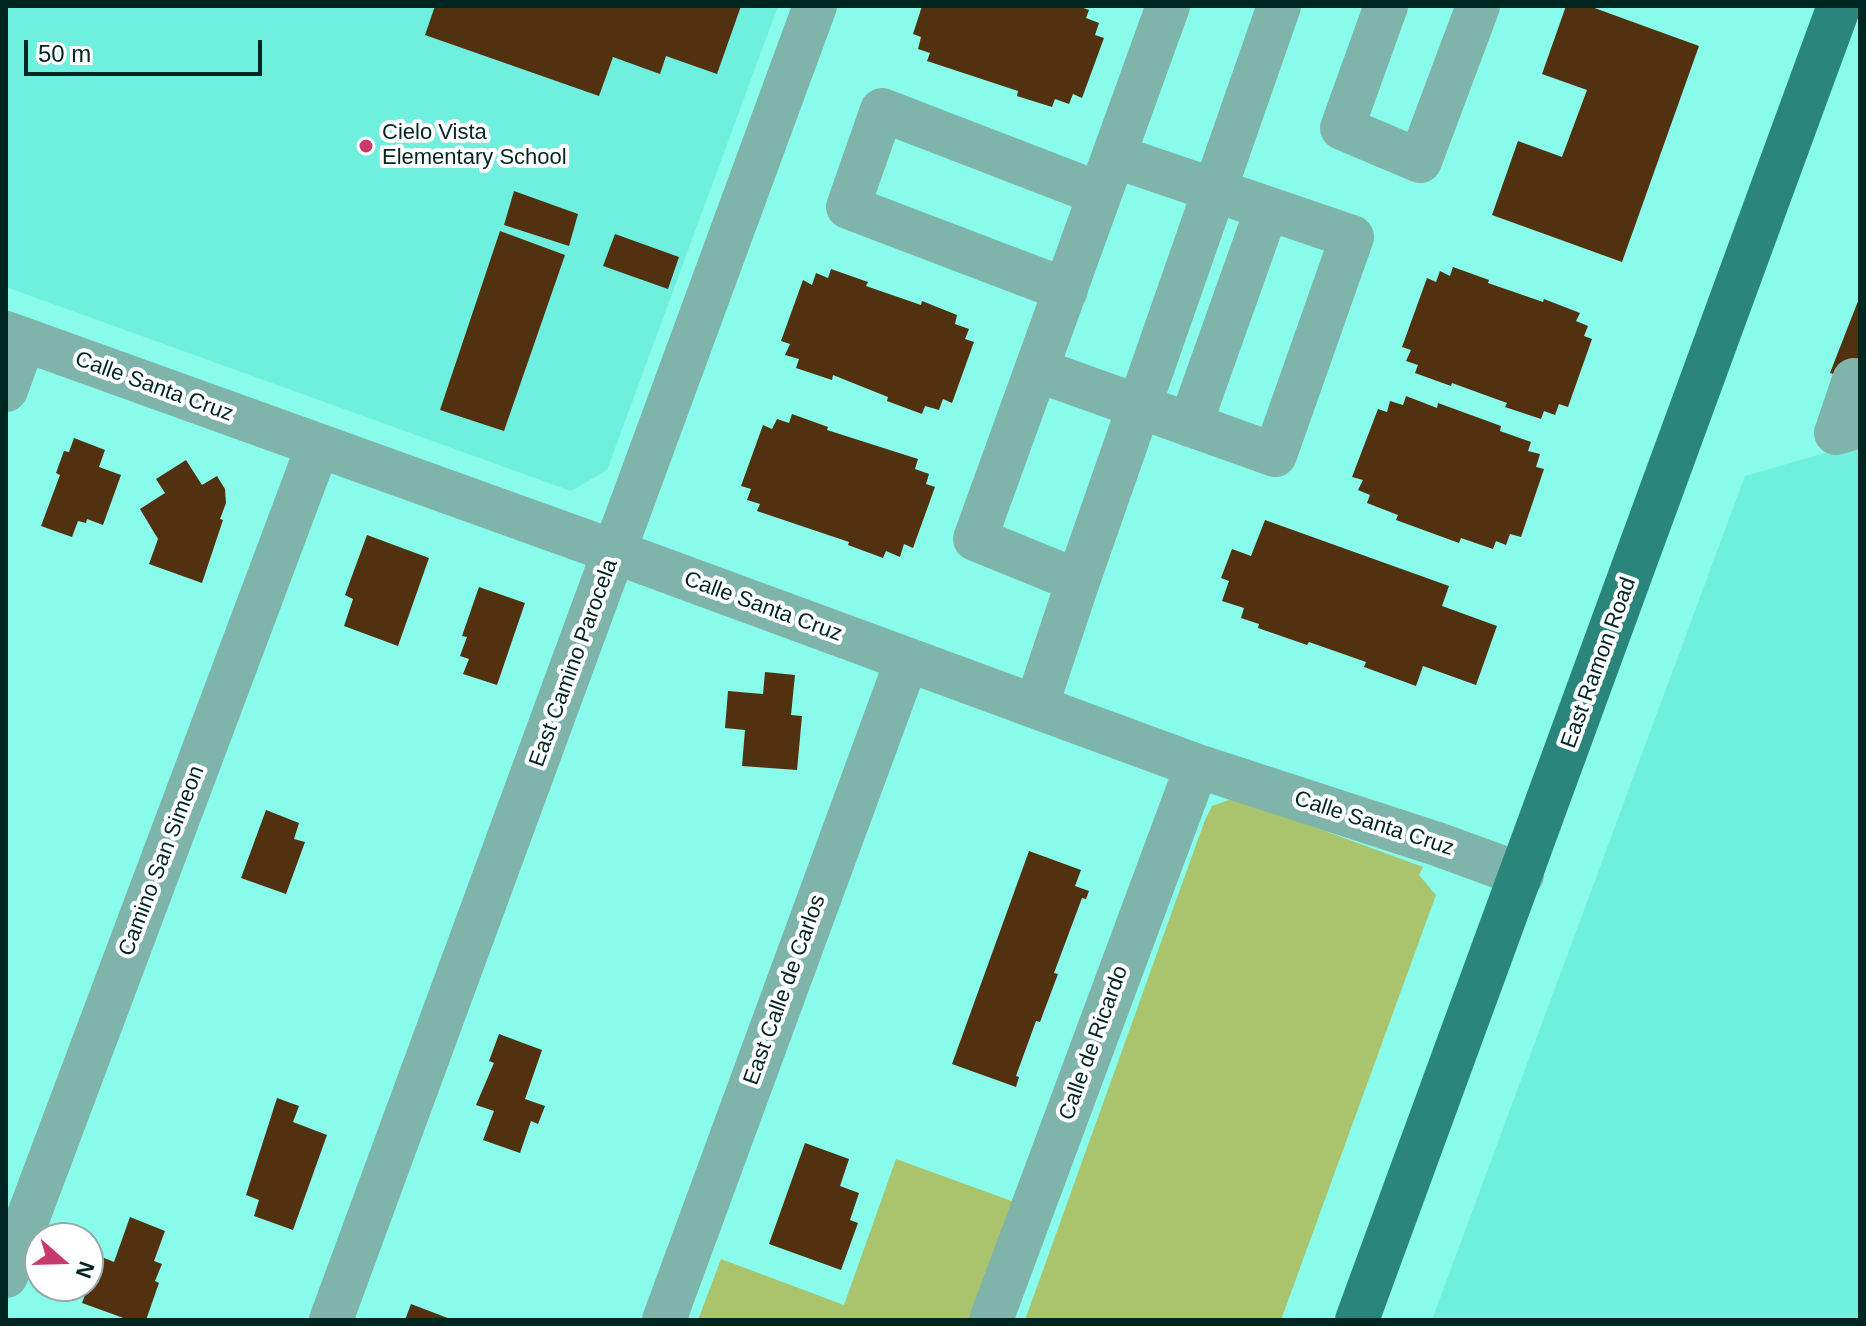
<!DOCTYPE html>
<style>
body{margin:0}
#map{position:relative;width:1866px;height:1326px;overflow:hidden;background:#88fbea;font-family:Helvetica,sans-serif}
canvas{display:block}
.frame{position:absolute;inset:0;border:8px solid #002622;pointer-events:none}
.north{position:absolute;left:24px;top:1222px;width:80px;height:80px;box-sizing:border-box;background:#fff;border:2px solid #99a8a7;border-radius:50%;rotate:110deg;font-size:22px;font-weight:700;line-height:32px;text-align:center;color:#002622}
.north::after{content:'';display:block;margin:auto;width:28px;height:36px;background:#c63a6c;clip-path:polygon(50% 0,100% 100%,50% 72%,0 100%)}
.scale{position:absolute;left:24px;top:40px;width:238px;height:36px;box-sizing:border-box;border:4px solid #002622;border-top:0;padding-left:10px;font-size:24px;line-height:28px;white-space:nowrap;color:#002622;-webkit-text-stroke:6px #fff;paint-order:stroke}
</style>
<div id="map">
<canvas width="1866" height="1326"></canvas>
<div class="frame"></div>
<div class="north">N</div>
<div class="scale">50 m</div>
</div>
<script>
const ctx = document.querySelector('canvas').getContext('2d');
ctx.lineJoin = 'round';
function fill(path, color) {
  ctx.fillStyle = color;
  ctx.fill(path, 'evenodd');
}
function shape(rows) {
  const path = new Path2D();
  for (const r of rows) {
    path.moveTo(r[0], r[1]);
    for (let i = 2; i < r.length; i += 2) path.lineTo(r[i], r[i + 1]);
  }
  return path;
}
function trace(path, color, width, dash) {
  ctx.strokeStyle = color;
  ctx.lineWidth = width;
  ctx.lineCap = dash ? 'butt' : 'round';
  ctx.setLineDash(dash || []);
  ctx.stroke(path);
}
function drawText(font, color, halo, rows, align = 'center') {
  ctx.font = font + ' Helvetica,sans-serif';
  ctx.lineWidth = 8;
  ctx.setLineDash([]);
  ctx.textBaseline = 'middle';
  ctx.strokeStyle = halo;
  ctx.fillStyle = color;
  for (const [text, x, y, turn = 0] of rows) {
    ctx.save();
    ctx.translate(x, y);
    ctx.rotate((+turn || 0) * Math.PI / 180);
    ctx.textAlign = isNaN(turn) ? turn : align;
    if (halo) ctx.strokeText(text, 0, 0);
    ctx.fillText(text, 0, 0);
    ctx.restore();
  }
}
fill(shape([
 [6,6,778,6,607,470,571,491,6,287],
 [1860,443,1860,1320,1432,1320,1745,476]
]), '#6fefdd');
fill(shape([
 [1235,798,1423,867,1419,875,1436,895,1281,1320,1025,1320,1205,820,1212,806],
 [896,1159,1017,1203,974,1320,698,1320,721,1259,844,1305]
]), '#aac46d');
fill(shape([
 [435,6,741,6,717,74,666,56,660,74,613,57,599,96,425,35],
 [922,6,1078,6,1089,10,1086,18,1099,23,1095,35,1104,38,1082,98,1073,94,1069,104,1055,99,1052,107,1017,96,1018,91,927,61,930,53,918,49,921,37,913,34],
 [1566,6,1589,6,1699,46,1622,262,1492,215,1518,141,1562,157,1587,90,1542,74],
 [514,191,578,214,569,246,504,225],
 [500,231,565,255,504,431,440,410],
 [615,234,679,257,668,289,603,266],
 [1453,267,1489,280,1488,283,1543,302,1544,299,1580,313,1576,321,1588,326,1584,336,1592,339,1568,407,1559,404,1555,415,1544,411,1541,419,1505,407,1507,403,1452,383,1451,386,1415,373,1418,365,1406,361,1411,350,1402,347,1427,278,1436,282,1440,271,1450,276],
 [831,269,868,282,866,286,921,305,922,301,957,315,955,324,969,329,965,339,974,342,952,403,943,399,939,410,925,406,922,414,887,401,888,397,833,375,832,380,796,368,799,359,785,355,790,344,781,341,803,280,812,285,816,273,828,278],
 [1860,296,1860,382,1830,373],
 [1406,396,1437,408,1438,403,1501,426,1500,431,1531,442,1528,451,1540,454,1536,467,1544,469,1521,537,1510,534,1506,545,1496,541,1493,549,1461,538,1459,543,1396,520,1398,515,1367,503,1370,495,1358,490,1363,480,1352,477,1378,409,1387,412,1390,401,1403,405],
 [792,414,828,427,827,430,918,459,915,469,929,474,926,484,935,487,913,548,904,544,900,557,886,551,883,558,848,545,849,542,757,511,760,504,747,500,751,489,741,486,763,425,772,429,777,419,789,423],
 [74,438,105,450,99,467,121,475,103,525,87,519,86,523,78,521,72,537,41,526,60,475,56,473,64,451,69,452],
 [186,460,202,485,217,476,225,489,226,503,220,519,223,520,202,583,149,564,158,539,140,509,165,493,156,479],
 [1265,520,1449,586,1442,606,1497,626,1476,685,1423,666,1416,686,1364,667,1366,662,1309,642,1307,645,1258,628,1259,624,1241,618,1244,608,1222,601,1229,581,1221,578,1232,549,1251,556],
 [367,535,429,558,398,646,344,626,353,599,345,595],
 [479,587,525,603,497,685,463,674,469,659,460,656,467,637,462,636],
 [765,672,795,675,791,715,802,716,797,770,742,766,745,730,725,728,728,691,763,694],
 [266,810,299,823,294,839,305,842,286,894,241,878],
 [1029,851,1081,870,1075,886,1089,891,1086,899,1082,898,1054,973,1058,974,1040,1022,1036,1021,1016,1076,1019,1077,1016,1087,952,1064],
 [499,1034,542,1050,525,1099,545,1106,538,1124,531,1121,520,1153,483,1140,494,1111,476,1105,494,1063,489,1061],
 [277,1098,299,1106,293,1122,327,1135,293,1230,254,1216,259,1200,246,1195],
 [805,1143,849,1159,840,1186,859,1193,850,1220,858,1223,841,1270,769,1244],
 [130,1217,165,1231,154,1261,162,1264,155,1281,159,1283,146,1320,129,1320,82,1303,99,1256,114,1262],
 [411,1304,453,1320,405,1320]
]), '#513110');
trace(shape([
 [1168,6,975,539,1078,581,1279,6],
 [1386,6,1342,128,1420,161,1478,6],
 [1066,290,848,207,882,110,1100,194],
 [6,333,615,552,1197,766,1437,844,1522,875],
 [1037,370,1275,455,1352,237,1114,156],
 [1854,380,1836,433,1860,426],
 [6,390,24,340],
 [1190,425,1267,209],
 [1036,707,1078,581],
 [6,1276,318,446],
 [331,1320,815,6],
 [664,1320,907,660],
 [991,1320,1197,766]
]), '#7fb4ab', 44);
trace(shape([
 [1357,1320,1839,6]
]), '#2a867a', 44);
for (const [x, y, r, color] of [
 [366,146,8,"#c63a6c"]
]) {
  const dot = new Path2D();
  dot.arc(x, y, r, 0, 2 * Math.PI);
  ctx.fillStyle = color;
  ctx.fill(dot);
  trace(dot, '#fff', 3);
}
drawText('22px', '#002622', '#fff', [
 ["Cielo Vista",382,133],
 ["Elementary School",382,158]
], 'left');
drawText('22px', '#002622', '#fff', [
 ["Calle Santa Cruz",154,387,20],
 ["Calle Santa Cruz",763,607,20],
 ["East Camino Parocela",574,663,-70],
 ["East Ramon Road",1599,663,-70],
 ["Calle Santa Cruz",1374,824,18],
 ["Camino San Simeon",162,861,-69],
 ["East Calle de Carlos",785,990,-70],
 ["Calle de Ricardo",1094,1043,-70]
]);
</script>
